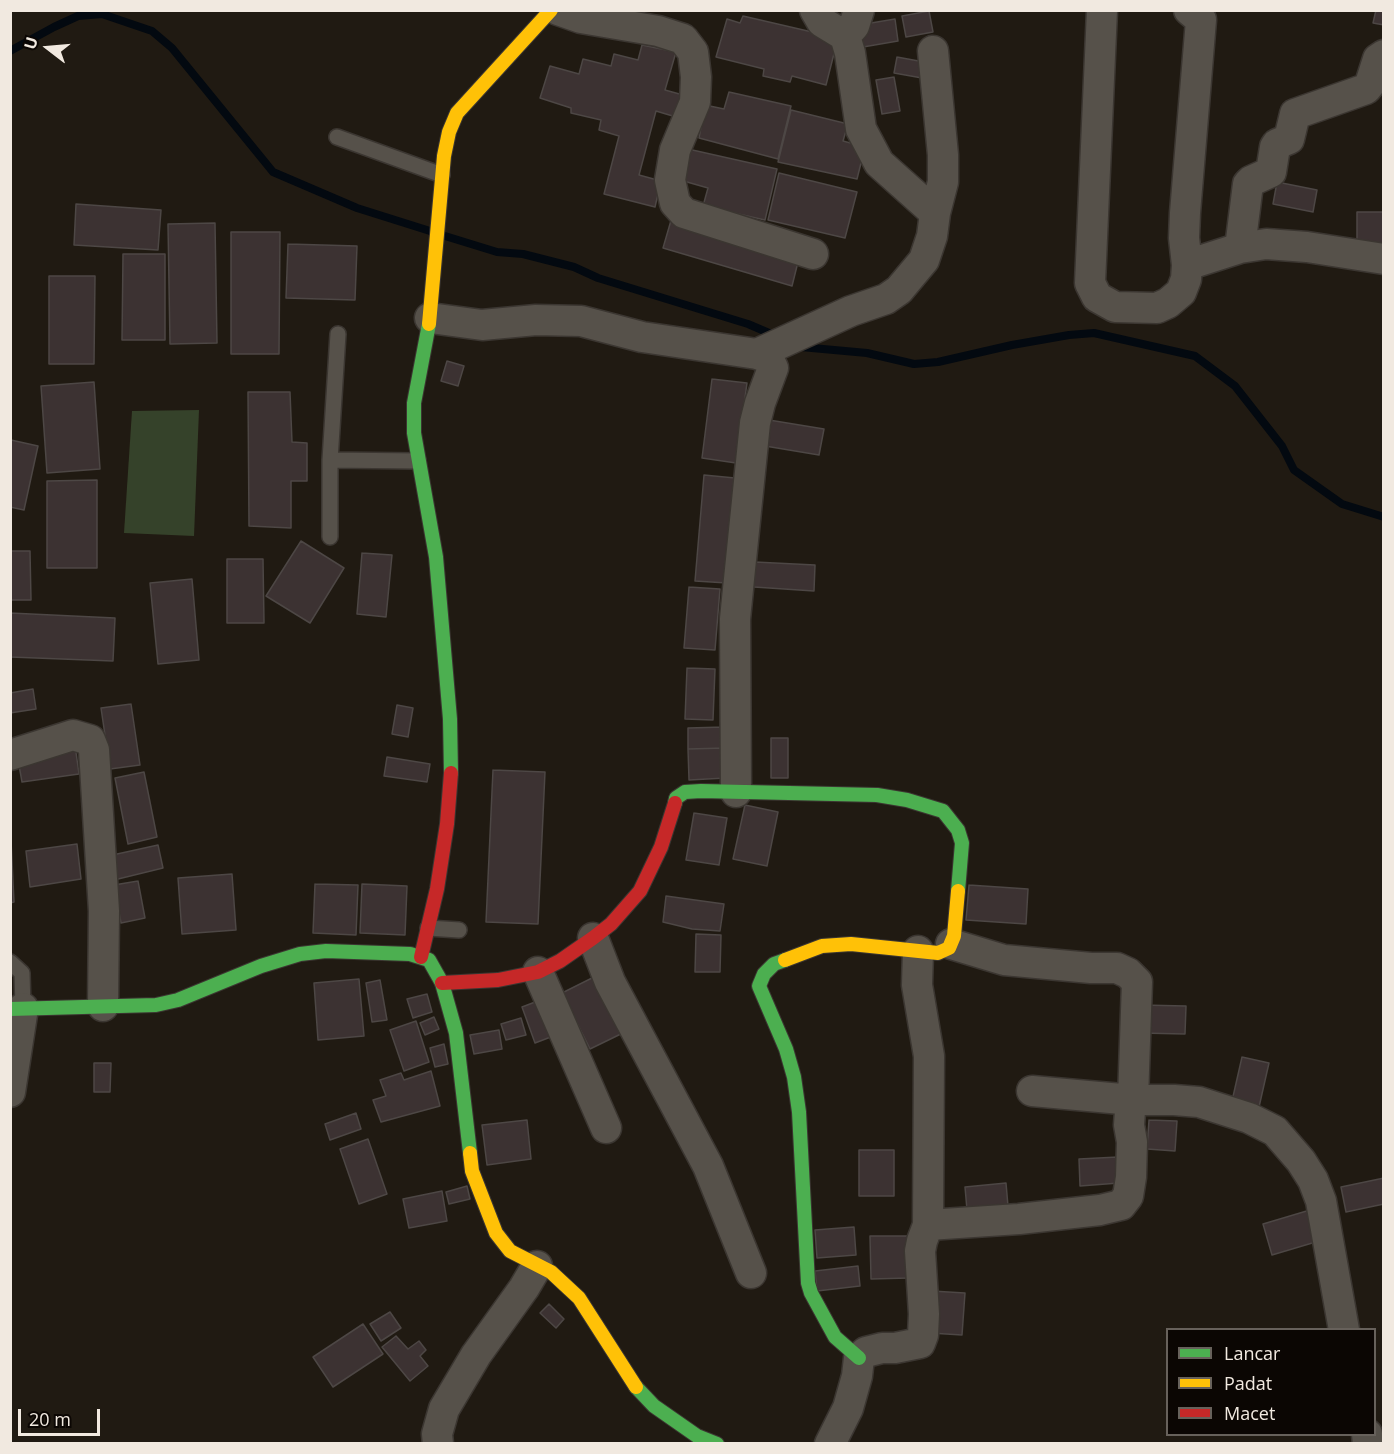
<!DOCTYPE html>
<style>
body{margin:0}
#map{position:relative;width:1394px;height:1454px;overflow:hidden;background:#201a12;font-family:"Open Sans",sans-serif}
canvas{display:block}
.frame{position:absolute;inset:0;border:12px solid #f1e9e0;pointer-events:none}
.legend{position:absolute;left:1166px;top:1328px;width:210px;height:108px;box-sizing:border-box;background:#0b0603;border:2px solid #67615b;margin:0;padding:8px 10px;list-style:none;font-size:18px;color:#f1e9e0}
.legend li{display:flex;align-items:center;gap:12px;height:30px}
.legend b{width:30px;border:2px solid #67615b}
.north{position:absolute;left:18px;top:18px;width:60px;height:60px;-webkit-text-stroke:4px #0b0603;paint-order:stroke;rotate:286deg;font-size:16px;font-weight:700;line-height:24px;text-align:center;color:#f1e9e0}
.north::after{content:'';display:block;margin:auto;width:21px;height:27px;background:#f1e9e0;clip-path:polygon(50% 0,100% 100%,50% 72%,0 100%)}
.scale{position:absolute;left:18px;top:1409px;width:82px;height:27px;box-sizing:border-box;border:3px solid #f1e9e0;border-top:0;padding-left:8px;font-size:18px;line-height:21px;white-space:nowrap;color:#f1e9e0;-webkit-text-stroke:4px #0b0603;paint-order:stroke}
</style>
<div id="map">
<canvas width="1394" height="1454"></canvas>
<div class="frame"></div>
<ul class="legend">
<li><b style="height:8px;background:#4caf50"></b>Lancar</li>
<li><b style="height:8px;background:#ffc107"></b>Padat</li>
<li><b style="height:8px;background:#c62828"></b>Macet</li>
</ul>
<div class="north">U</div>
<div class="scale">20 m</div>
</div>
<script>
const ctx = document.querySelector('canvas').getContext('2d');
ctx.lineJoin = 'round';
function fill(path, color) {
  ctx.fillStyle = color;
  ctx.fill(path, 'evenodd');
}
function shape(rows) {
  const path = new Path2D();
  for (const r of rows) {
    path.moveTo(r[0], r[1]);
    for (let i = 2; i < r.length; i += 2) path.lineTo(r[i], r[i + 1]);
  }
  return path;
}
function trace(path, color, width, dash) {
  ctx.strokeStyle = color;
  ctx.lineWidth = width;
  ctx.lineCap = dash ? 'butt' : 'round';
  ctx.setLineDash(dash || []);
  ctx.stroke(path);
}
fill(shape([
 [199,410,194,536,124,533,132,411]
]), '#35422a');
trace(shape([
 [10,51,54,27,78,16,102,14,152,31,172,48,273,172,357,208,430,231],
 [445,236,497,252,523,254,574,267,598,278,748,324,776,336],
 [796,345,801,347,867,353,914,364,938,362,1012,345,1069,335,1094,333,1195,356,1235,386,1282,446,1294,470,1342,504,1384,517]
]), '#030910', 8);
const building = shape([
 [1376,10,1384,10,1384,25,1373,23,1376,10],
 [929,11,933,32,906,37,902,16,929,11],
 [743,16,838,38,826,85,792,76,790,82,763,76,764,69,716,57,727,19,740,23,743,16],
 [895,19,898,41,863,47,859,25,895,19],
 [642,45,676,52,665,90,683,95,676,117,656,111,639,175,661,181,655,207,604,194,619,136,599,130,601,120,571,113,571,108,540,98,550,66,579,74,583,59,611,66,614,54,638,60,642,45],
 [897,57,924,62,922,78,894,73,897,57],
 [894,77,900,111,882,114,876,80,894,77],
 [729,92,791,106,778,159,699,138,705,105,724,109,729,92],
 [791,110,848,124,843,141,865,147,857,179,778,162,791,110],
 [688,149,777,169,765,220,703,206,708,188,680,180,688,149],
 [779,173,857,192,845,238,768,220,779,173],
 [1277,182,1317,190,1313,212,1273,204,1277,182],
 [76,204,161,210,158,250,74,245,76,204],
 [1357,212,1384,212,1384,243,1357,244,1357,212],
 [672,217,798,262,792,286,663,248,672,217],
 [215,223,217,343,170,344,168,224,215,223],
 [231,232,280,232,279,354,231,354,231,232],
 [288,244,357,246,355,300,286,298,288,244],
 [123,254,165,254,165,340,122,340,123,254],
 [49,276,95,276,94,364,49,364,49,276],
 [447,361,464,366,458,386,441,381,447,361],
 [712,379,747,383,736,463,702,458,712,379],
 [94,382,100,469,47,473,41,386,94,382],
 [248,392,290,392,292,442,307,443,307,481,291,481,291,528,249,526,248,392],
 [769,420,824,429,819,455,765,446,769,420],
 [11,440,38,446,24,510,10,507,11,440],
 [704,475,735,478,727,583,695,581,704,475],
 [97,480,97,568,47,568,47,481,97,480],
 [301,541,344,568,310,623,266,596,301,541],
 [10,551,30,551,31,600,10,600,10,551],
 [362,553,392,555,386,617,357,614,362,553],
 [227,559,263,559,264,623,227,623,227,559],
 [755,562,815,565,814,591,754,587,755,562],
 [192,579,199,660,158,664,150,583,192,579],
 [689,587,720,589,715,650,684,648,689,587],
 [10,613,115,618,113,661,10,657,10,613],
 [687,668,715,669,713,720,685,719,687,668],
 [33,689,36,709,10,713,10,693,33,689],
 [131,704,140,765,110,769,101,708,131,704],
 [397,705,413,708,408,737,392,734,397,705],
 [724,727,725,748,688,749,688,728,724,727],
 [771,738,788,738,788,778,771,778,771,738],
 [75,745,79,774,22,782,17,754,75,745],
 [725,748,726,778,689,780,688,749,725,748],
 [387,757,430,764,427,782,384,776,387,757],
 [493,770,545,772,538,924,486,922,493,770],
 [144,772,157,837,128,844,115,778,144,772],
 [745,805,778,812,767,866,733,859,745,805],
 [694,813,727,818,719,865,686,860,694,813],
 [10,820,14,902,10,903,10,820],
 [77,844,81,879,30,887,26,851,77,844],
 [158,845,163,868,114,880,108,856,158,845],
 [232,874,236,930,182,934,178,878,232,874],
 [138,881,145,918,121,923,114,885,138,881],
 [315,884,358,885,356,935,313,933,315,884],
 [362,884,407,886,405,935,360,933,362,884],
 [969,885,1028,889,1026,924,966,920,969,885],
 [666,896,724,904,720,931,692,929,663,922,666,896],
 [696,934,721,935,720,972,695,972,696,934],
 [602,973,629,1030,590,1049,562,993,602,973],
 [359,979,364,1036,318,1040,314,983,359,979],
 [380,980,387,1020,372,1022,366,983,380,980],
 [427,994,432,1012,413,1018,407,999,427,994],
 [543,999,556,1035,535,1043,522,1007,543,999],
 [1141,1005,1186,1006,1185,1034,1140,1033,1141,1005],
 [434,1017,439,1029,425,1035,420,1023,434,1017],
 [521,1018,526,1035,506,1040,501,1024,521,1018],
 [416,1021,429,1062,404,1071,390,1030,416,1021],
 [499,1030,502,1049,474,1054,470,1035,499,1030],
 [444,1044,448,1064,435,1067,430,1048,444,1044],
 [1242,1057,1269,1063,1259,1107,1232,1101,1242,1057],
 [94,1063,111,1063,110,1092,94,1092,94,1063],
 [431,1071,440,1106,381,1122,373,1100,386,1096,380,1080,401,1073,404,1080,431,1071],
 [356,1113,361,1129,330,1140,325,1124,356,1113],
 [527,1120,531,1159,487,1165,482,1125,527,1120],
 [1149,1120,1177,1121,1175,1151,1147,1149,1149,1120],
 [368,1139,387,1194,359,1204,340,1149,368,1139],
 [859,1150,894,1150,894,1196,859,1196,859,1150],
 [1118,1157,1119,1183,1080,1186,1079,1159,1118,1157],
 [1384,1178,1384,1204,1346,1212,1341,1187,1384,1178],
 [1006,1183,1008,1206,967,1210,965,1187,1006,1183],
 [467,1186,470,1199,449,1204,446,1192,467,1186],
 [442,1191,447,1221,409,1228,403,1199,442,1191],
 [1310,1210,1319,1241,1272,1255,1263,1224,1310,1210],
 [854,1227,856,1255,817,1258,815,1230,854,1227],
 [870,1236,909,1236,909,1278,871,1279,870,1236],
 [858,1266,860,1286,817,1291,815,1271,858,1266],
 [932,1291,965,1293,962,1335,930,1333,932,1291],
 [549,1304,564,1319,556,1328,540,1313,549,1304],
 [390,1312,401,1328,381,1341,370,1324,390,1312],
 [363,1324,383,1354,333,1387,313,1357,363,1324],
 [396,1336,408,1349,419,1341,426,1350,420,1356,428,1366,410,1381,382,1347,396,1336]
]);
fill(building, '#3c3232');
trace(building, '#4d4745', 1.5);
const lane = shape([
 [337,137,442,175],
 [330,460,418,461],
 [330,537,330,460,338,334],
 [428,928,459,930],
 [10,962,22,973,23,1008]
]);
const street = shape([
 [558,10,581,18,658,31,683,39,693,52,696,77,695,102,675,150,670,180,675,203,684,213,813,254],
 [1102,10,1090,283,1097,297,1115,307,1157,308,1168,303,1181,292,1186,279,1187,265],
 [1189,10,1201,20,1185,213,1184,238,1187,265,1240,248,1266,244,1307,247,1384,259],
 [845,36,854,26,859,10],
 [933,51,943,155,943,182,935,213],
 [1240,248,1248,184,1251,181,1271,172,1275,147,1277,144,1289,139,1295,114,1366,89,1370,84,1378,59,1384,55],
 [430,318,482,325,536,320,581,321,642,337,757,354,766,357,770,362,773,368,760,403,755,423,739,579,735,619,736,792],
 [757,354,851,311,886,299,899,290,924,260,932,236,935,213,879,163,861,129,850,53,845,36,822,22,815,10],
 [10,755,73,735,90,740,94,750,104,911,103,1006],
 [593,938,610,982,708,1166,751,1273],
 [951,944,1004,960,1091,968,1117,968,1128,973,1137,982,1133,1100,1032,1091],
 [918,951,917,985,929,1056,928,1225],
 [538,972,606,1128],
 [10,1092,23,1008],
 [1367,1434,1368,1444],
 [438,1444,437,1434,444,1409,476,1355,524,1288,537,1266],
 [830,1444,848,1408,857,1376,859,1358,866,1352,882,1348,895,1348,920,1343,923,1335,924,1314,920,1251,922,1241,928,1225,1019,1219,1100,1210,1121,1205,1128,1196,1131,1177,1132,1142,1129,1125,1130,1111,1133,1100,1174,1100,1199,1102,1249,1118,1275,1131,1301,1161,1313,1180,1321,1201,1344,1330]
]);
const fast = shape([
 [429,324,414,403,414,433,436,557,450,719,451,773],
 [675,803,676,798,685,792,701,791,877,795,907,800,943,811,958,830,962,843,958,891],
 [785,960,774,964,764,974,759,986,786,1049,794,1077,799,1112,808,1283,811,1293,835,1337,859,1358],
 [10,1009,156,1005,178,1000,261,966,300,954,326,951,410,954,429,960,442,983,456,1033,470,1153],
 [636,1387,654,1406,697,1436,717,1444]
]);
const slow = shape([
 [429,324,444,156,449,132,457,113,551,10],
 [785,960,822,946,851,944,938,953,949,948,954,936,958,891],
 [470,1153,472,1171,496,1233,510,1251,551,1272,579,1298,636,1387]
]);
const jam = shape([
 [421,957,437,889,447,824,451,773],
 [442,983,498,980,538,972,560,961,593,938,611,924,640,891,661,847,675,803]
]);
trace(lane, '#3b3631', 18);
trace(street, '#3b3631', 33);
trace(fast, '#3b3631', 16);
trace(slow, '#3b3631', 16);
trace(jam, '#3b3631', 16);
trace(lane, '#56514a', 15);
trace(street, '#56514a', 30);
trace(fast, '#4caf50', 14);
trace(slow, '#ffc107', 14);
trace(jam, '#c62828', 14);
</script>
